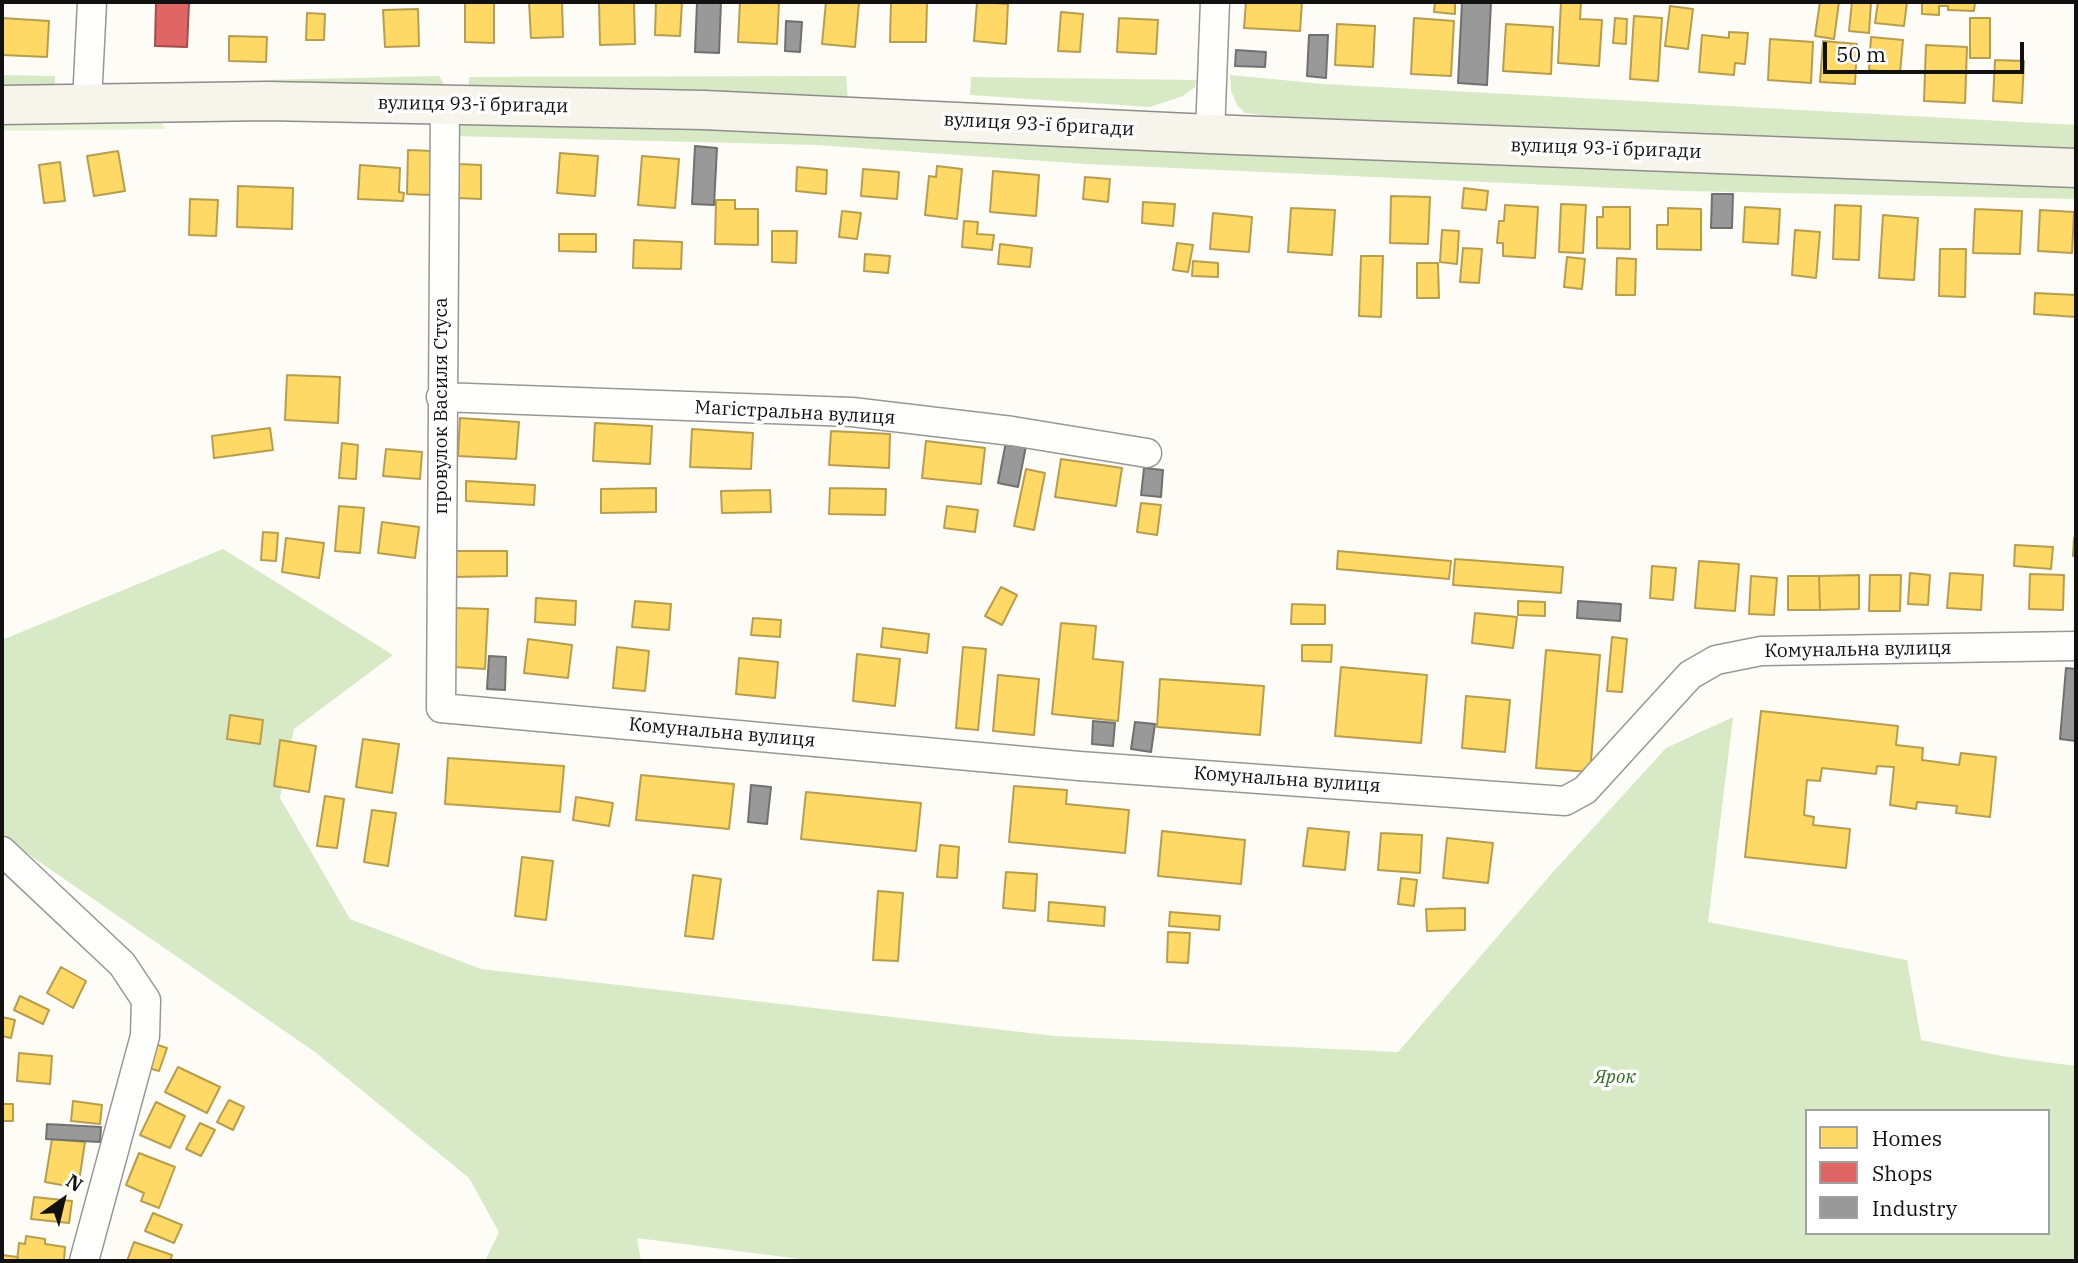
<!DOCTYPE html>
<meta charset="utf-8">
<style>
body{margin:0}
#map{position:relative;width:2078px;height:1263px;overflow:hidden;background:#fdfcf7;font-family:"IBM Plex Serif",serif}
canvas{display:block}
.frame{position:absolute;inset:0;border:4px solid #111;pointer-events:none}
.legend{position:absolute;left:1805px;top:1109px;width:245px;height:126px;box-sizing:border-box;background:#fff;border:2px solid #a0a0a0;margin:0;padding:9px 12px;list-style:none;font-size:21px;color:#111}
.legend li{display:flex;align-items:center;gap:14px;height:35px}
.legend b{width:35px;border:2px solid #a0a0a0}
.north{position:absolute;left:28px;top:1165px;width:70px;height:70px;-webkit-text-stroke:5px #fff;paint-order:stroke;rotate:34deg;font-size:19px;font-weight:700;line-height:28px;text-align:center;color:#111}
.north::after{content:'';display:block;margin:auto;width:24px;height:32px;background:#111;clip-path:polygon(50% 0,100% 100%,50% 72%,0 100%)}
.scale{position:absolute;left:1823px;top:42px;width:201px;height:32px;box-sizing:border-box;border:4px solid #111;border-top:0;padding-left:9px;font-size:21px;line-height:24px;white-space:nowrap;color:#111;-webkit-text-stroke:5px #fff;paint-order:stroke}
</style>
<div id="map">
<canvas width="2078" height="1263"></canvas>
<div class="frame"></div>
<ul class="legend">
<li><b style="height:19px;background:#ffd966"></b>Homes</li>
<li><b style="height:19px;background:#e06666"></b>Shops</li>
<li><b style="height:19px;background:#999"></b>Industry</li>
</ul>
<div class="north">N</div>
<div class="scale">50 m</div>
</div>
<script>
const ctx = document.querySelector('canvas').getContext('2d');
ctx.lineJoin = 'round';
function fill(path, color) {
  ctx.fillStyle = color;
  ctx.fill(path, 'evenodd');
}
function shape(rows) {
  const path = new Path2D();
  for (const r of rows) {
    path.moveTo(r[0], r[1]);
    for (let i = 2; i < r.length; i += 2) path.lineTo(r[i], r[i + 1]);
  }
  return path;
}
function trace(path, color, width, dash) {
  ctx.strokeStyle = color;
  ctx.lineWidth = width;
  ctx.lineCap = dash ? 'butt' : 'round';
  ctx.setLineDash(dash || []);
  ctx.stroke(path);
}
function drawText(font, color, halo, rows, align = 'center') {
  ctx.font = font + ' "IBM Plex Serif",serif';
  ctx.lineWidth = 7;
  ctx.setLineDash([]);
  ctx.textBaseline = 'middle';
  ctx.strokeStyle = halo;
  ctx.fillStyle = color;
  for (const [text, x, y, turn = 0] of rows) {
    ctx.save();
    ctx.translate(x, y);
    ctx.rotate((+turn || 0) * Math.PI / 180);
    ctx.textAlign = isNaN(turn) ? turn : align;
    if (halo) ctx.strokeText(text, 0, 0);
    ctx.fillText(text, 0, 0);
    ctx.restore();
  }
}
fill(shape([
 [2,117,160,120,166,129,2,131]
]), '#e7f3d7');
fill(shape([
 [2,75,55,76,55,90,2,92],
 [1230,75,1324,84,2076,125,2076,150,1268,116,1245,113,1237,105,1231,91],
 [439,76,445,86,316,89,266,80],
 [846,76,848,100,468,94,469,77],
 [971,77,1197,80,1195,87,1183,96,1150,107,970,95],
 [456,113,2076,178,2076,199,1684,191,1086,164,817,145,453,136],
 [223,549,393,655,294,729,280,798,350,919,481,969,1055,1036,1398,1052,1553,872,1666,748,1733,717,1708,922,1907,960,1921,1040,2007,1057,2076,1066,2076,1261,815,1261,637,1238,641,1261,485,1261,499,1232,469,1178,315,1052,2,836,2,640],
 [1807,1111,2048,1111,2048,1233,1807,1233]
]), '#d8eac5');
const homes = shape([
 [465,2,494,2,494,43,465,42,465,2],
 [529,2,562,2,563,37,531,38,529,2],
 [599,2,634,2,635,44,600,45,599,2],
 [656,2,682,2,680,36,655,35,656,2],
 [740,2,779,2,777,44,738,42,740,2],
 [826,2,859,2,855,47,822,44,826,2],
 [891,2,927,2,926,42,890,42,891,2],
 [977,2,1008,4,1006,44,974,41,977,2],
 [1246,2,1302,2,1300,31,1244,28,1246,2],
 [1435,2,1455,2,1455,14,1434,12,1435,2],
 [1561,2,1581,2,1580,19,1602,20,1599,66,1558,63,1561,2],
 [1820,2,1839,2,1834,39,1815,36,1820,2],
 [1852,2,1871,2,1869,33,1849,31,1852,2],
 [1878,2,1907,2,1904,26,1875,23,1878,2],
 [1922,2,1975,2,1974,11,1948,10,1948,6,1939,6,1939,15,1922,14,1922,2],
 [1670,6,1693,9,1688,49,1665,46,1670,6],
 [418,9,419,46,385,47,383,10,418,9],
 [1061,12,1083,14,1080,52,1058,51,1061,12],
 [307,13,325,14,324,40,306,40,307,13],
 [1634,16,1662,18,1658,81,1630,79,1634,16],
 [2,18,49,21,47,57,2,55,2,18],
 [1119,18,1158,20,1156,54,1117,52,1119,18],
 [1414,18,1454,21,1451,76,1411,74,1414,18],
 [1615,18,1627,19,1626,44,1613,43,1615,18],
 [1970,18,1990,18,1990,58,1970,58,1970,18],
 [1337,24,1375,26,1373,67,1335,65,1337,24],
 [1506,24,1553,27,1551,74,1503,71,1506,24],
 [1729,32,1748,33,1745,64,1735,63,1734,75,1699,72,1702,35,1729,38,1729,32],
 [229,36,267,37,266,62,229,61,229,36],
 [1871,37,1903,40,1900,73,1869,70,1871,37],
 [1770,39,1813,42,1811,83,1768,80,1770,39],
 [1823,41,1857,44,1855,84,1820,82,1823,41],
 [1926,45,1967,47,1965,103,1924,101,1926,45],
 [1995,60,2024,61,2022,103,1993,101,1995,60],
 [408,150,433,151,432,195,407,194,408,150],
 [118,151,125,191,94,196,87,156,118,151],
 [560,153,598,156,595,196,557,193,560,153],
 [642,156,679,159,675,208,638,205,642,156],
 [60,162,65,201,44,203,39,165,60,162],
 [458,164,481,165,481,199,456,198,458,164],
 [360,165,400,168,399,192,404,193,403,201,358,199,360,165],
 [937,166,962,169,957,219,925,215,929,176,936,177,937,166],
 [797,167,827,170,826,194,796,191,797,167],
 [863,169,899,172,897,199,861,196,863,169],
 [993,171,1039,175,1036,216,990,212,993,171],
 [1085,177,1110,179,1108,202,1083,199,1085,177],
 [238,186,293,188,292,229,237,227,238,186],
 [1464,188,1488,191,1486,210,1462,208,1464,188],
 [1391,196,1430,197,1428,244,1390,243,1391,196],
 [190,199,218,200,216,236,189,235,190,199],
 [716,200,735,200,735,209,758,209,758,245,715,244,716,200],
 [1143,202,1175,204,1173,226,1142,223,1143,202],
 [1561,204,1586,205,1583,253,1559,252,1561,204],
 [1505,205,1538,207,1535,258,1503,256,1503,243,1497,243,1499,221,1504,221,1505,205],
 [1835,205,1861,206,1859,260,1833,259,1835,205],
 [1603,207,1630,207,1630,249,1597,248,1597,217,1603,217,1603,207],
 [1745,207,1780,209,1778,244,1743,242,1745,207],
 [1291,208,1335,210,1332,255,1288,252,1291,208],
 [1668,208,1701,209,1701,250,1657,249,1657,225,1668,225,1668,208],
 [1975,209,2022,211,2020,254,1973,253,1975,209],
 [2040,210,2074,212,2072,253,2038,251,2040,210],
 [842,211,861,213,857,239,839,237,842,211],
 [1213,213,1252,217,1249,252,1210,249,1213,213],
 [1883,215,1918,218,1914,280,1879,278,1883,215],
 [964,221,978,222,977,234,994,235,992,250,962,247,964,221],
 [1442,230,1459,231,1457,264,1440,262,1442,230],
 [1795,230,1820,232,1816,278,1792,275,1795,230],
 [772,231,797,231,796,263,772,262,772,231],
 [559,234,596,234,596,252,559,251,559,234],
 [634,240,682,242,681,269,633,268,634,240],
 [1177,243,1193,245,1188,272,1173,270,1177,243],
 [1000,244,1032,248,1030,267,998,264,1000,244],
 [1463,248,1482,249,1479,283,1460,282,1463,248],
 [1940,249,1966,249,1965,297,1939,296,1940,249],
 [865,254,890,256,888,273,864,271,865,254],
 [1361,256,1383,256,1381,317,1359,316,1361,256],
 [1567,257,1585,259,1582,289,1564,287,1567,257],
 [1617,258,1636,259,1635,295,1616,295,1617,258],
 [1193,261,1218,263,1218,277,1192,276,1193,261],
 [1417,263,1438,263,1439,298,1417,298,1417,263],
 [2035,293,2076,295,2076,317,2034,314,2035,293],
 [287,375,340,377,338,423,285,420,287,375],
 [460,418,519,422,516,459,458,456,460,418],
 [595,423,652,426,650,464,593,461,595,423],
 [270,428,273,450,214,458,212,436,270,428],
 [692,429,753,433,751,469,690,467,692,429],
 [831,431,890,434,889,468,829,465,831,431],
 [926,441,985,448,981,484,922,478,926,441],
 [342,443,358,445,356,479,339,478,342,443],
 [386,449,422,452,420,479,383,476,386,449],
 [1061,459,1122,468,1116,506,1055,497,1061,459],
 [1026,469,1045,473,1034,530,1014,526,1026,469],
 [466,481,535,485,534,505,466,501,466,481],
 [656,488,656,512,601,513,601,489,656,488],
 [830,488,886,489,885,515,829,514,830,488],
 [770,490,771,512,722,513,721,491,770,490],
 [1141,503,1161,505,1157,535,1137,532,1141,503],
 [339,506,364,508,360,553,335,551,339,506],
 [947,506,978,510,975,532,944,528,947,506],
 [382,522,419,527,415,558,378,553,382,522],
 [263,532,278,533,276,561,261,560,263,532],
 [286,538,324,543,319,578,282,572,286,538],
 [2074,538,2076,539,2076,556,2073,556,2074,538],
 [2015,545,2053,547,2051,569,2014,566,2015,545],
 [454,551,507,551,507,576,455,577,454,551],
 [1338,551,1451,561,1449,579,1337,569,1338,551],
 [1455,559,1563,567,1561,593,1453,585,1455,559],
 [1699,561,1739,564,1735,611,1695,608,1699,561],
 [1652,566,1676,568,1673,600,1650,598,1652,566],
 [1910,573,1930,575,1928,605,1908,604,1910,573],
 [1950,573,1983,575,1981,610,1947,608,1950,573],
 [2030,574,2064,575,2063,610,2029,609,2030,574],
 [1859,575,1859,609,1820,610,1819,576,1859,575],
 [1870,575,1901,575,1900,611,1869,611,1870,575],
 [1751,576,1777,578,1774,615,1749,614,1751,576],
 [1788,576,1819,576,1820,610,1788,610,1788,576],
 [1001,587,1017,595,1002,625,985,616,1001,587],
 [536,598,576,601,575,625,535,622,536,598],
 [635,601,671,604,669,630,632,627,635,601],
 [1518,601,1545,602,1545,616,1518,615,1518,601],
 [1292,604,1325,605,1325,624,1291,624,1292,604],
 [456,608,488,609,485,669,454,667,456,608],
 [1475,613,1517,617,1513,648,1472,643,1475,613],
 [753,618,781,620,780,637,751,635,753,618],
 [1061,623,1096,626,1093,659,1123,662,1118,721,1052,714,1061,623],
 [883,628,929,634,927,653,881,647,883,628],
 [1612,637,1627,639,1622,692,1607,691,1612,637],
 [528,639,572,645,568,678,524,673,528,639],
 [1302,645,1332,645,1331,662,1302,661,1302,645],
 [617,647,649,651,645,691,613,688,617,647],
 [963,647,986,649,978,730,956,728,963,647],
 [1546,650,1600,655,1590,772,1536,768,1546,650],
 [857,654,900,659,895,706,853,701,857,654],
 [739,658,778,662,775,698,736,694,739,658],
 [1341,667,1427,675,1421,743,1335,736,1341,667],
 [998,675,1039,679,1034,735,993,731,998,675],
 [1160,679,1264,686,1260,735,1157,727,1160,679],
 [1466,696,1510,700,1505,752,1462,748,1466,696],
 [1761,711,1898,726,1896,745,1923,748,1922,760,1959,765,1961,753,1996,757,1990,817,1956,813,1957,806,1917,802,1916,809,1890,805,1894,767,1877,766,1876,774,1822,768,1820,781,1807,780,1804,815,1814,817,1813,825,1850,829,1846,868,1745,857,1761,711],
 [230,715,263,720,260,744,227,739,230,715],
 [363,739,399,744,392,793,356,787,363,739],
 [280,740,316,746,309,792,274,786,280,740],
 [448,758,564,766,560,812,445,804,448,758],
 [641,775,734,784,729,829,636,820,641,775],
 [1014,786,1067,790,1066,804,1129,810,1125,853,1009,842,1014,786],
 [806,792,921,803,916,851,801,839,806,792],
 [325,796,344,799,337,848,317,846,325,796],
 [576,797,613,803,609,826,573,820,576,797],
 [372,810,396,813,388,866,364,862,372,810],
 [1308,828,1349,832,1345,870,1303,866,1308,828],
 [1162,831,1245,840,1241,884,1158,876,1162,831],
 [1381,833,1422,835,1420,873,1378,870,1381,833],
 [1447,838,1493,843,1488,883,1443,878,1447,838],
 [940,845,959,847,957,878,937,877,940,845],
 [522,857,553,861,546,920,515,916,522,857],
 [1006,872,1037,874,1035,911,1003,908,1006,872],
 [693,875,721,879,713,939,685,936,693,875],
 [1401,878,1417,880,1414,906,1398,904,1401,878],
 [878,891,903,893,898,961,873,960,878,891],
 [1049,902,1105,907,1104,926,1048,921,1049,902],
 [1465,908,1465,930,1427,931,1426,909,1465,908],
 [1170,912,1220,916,1219,930,1169,926,1170,912],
 [1168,932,1190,933,1188,963,1167,962,1168,932],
 [61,967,86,981,73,1008,47,993,61,967],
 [20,996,49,1010,43,1024,14,1010,20,996],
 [2,1017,15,1020,11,1038,2,1036,2,1017],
 [152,1043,167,1048,159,1071,145,1067,152,1043],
 [19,1053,52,1056,50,1084,17,1081,19,1053],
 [178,1067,220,1087,207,1113,165,1092,178,1067],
 [229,1100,244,1107,233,1130,217,1122,229,1100],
 [73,1101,102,1105,100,1124,71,1121,73,1101],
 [156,1102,185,1116,170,1148,140,1135,156,1102],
 [2,1104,13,1104,13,1121,2,1121,2,1104],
 [200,1123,215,1130,201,1156,186,1149,200,1123],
 [52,1139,85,1142,78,1188,45,1182,52,1139],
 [139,1153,175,1167,159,1208,141,1201,144,1193,126,1185,139,1153],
 [34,1197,72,1201,69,1223,31,1219,34,1197],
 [153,1213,182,1225,174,1243,145,1231,153,1213],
 [26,1236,45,1239,45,1244,65,1247,64,1261,17,1261,19,1243,25,1244,26,1236],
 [134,1242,172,1255,170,1261,127,1261,134,1242],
 [2,1255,18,1257,17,1261,2,1261,2,1255]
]);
fill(homes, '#ffd966');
trace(homes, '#b89d4c', 2);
const shops = shape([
 [156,2,189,3,187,47,155,46,156,2]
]);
fill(shops, '#e06666');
trace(shops, '#a24c4c', 2);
const industry = shape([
 [697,2,721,2,719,53,695,52,697,2],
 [1462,2,1491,3,1487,85,1458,83,1462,2],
 [786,21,802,22,800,52,785,51,786,21],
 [1309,35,1328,35,1326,78,1307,76,1309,35],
 [1236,50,1266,52,1265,67,1235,66,1236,50],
 [695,146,717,148,714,205,692,204,695,146],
 [1712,194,1733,194,1732,228,1711,228,1712,194],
 [1006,442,1026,446,1018,487,998,483,1006,442],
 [1144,468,1163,470,1161,497,1141,495,1144,468],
 [1578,601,1621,604,1620,621,1577,618,1578,601],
 [489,656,506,657,505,690,487,689,489,656],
 [2066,668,2076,669,2076,741,2060,739,2066,668],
 [1093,721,1115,723,1113,746,1092,744,1093,721],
 [1135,722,1155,724,1151,752,1131,749,1135,722],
 [751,785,771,787,767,824,748,822,751,785],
 [47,1124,101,1127,100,1142,46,1139,47,1124]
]);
fill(industry, '#999');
trace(industry, '#707070', 2);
const minor = shape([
 [87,102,92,2],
 [445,104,441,708,1079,766,1565,801,1585,790,1690,675,1716,660,1761,651,2076,646],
 [1210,134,1215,2],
 [441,397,852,412,1012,431,1147,453],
 [2,851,122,964,146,1000,145,1036,84,1261]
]);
const secondary = shape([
 [2,105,267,101,704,110,1210,134,2076,168]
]);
trace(minor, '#979795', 31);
trace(secondary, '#8e8d8b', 41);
trace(minor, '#fffffe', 28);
trace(secondary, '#f6f4eb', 38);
drawText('19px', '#111', '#fff', [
 ["вулиця 93-ї бригади",473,105,1],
 ["вулиця 93-ї бригади",1039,125,3],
 ["вулиця 93-ї бригади",1606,149,2],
 ["провулок Василя Стуса",442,406,-90],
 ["Магістральна вулиця",795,413,3],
 ["Комунальна вулиця",1858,650,-1],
 ["Комунальна вулиця",722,733,5],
 ["Комунальна вулиця",1287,780,4]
]);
drawText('italic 19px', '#2f6b1f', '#fff', [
 ["Ярок",1615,1078]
]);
</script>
